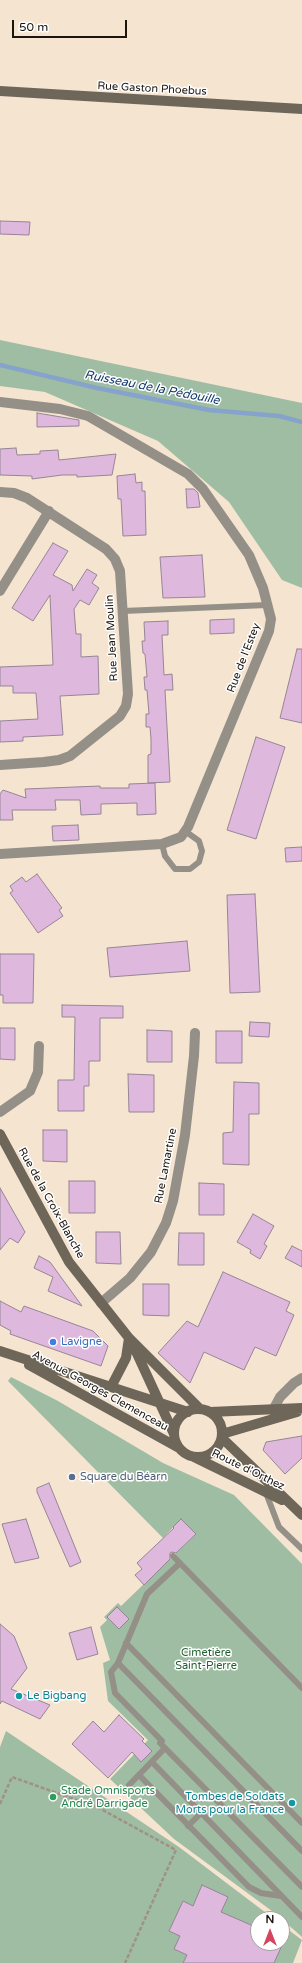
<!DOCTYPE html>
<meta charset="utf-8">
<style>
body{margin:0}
#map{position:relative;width:302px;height:1963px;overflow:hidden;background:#f5e4d0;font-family:"Varela Round",sans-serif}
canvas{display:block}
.north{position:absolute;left:250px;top:1911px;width:40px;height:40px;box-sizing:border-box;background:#fff;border:1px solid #a4a19f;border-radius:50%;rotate:0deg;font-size:11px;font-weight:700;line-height:16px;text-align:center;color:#1b150e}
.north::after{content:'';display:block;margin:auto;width:14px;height:18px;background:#d5455e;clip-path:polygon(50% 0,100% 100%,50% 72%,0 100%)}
.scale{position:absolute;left:12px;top:20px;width:115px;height:18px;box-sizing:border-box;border:2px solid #1b150e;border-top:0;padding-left:5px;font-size:12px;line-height:14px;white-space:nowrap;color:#1b150e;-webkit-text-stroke:3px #fff;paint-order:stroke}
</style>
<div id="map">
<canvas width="302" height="1963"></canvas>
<div class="north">N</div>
<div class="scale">50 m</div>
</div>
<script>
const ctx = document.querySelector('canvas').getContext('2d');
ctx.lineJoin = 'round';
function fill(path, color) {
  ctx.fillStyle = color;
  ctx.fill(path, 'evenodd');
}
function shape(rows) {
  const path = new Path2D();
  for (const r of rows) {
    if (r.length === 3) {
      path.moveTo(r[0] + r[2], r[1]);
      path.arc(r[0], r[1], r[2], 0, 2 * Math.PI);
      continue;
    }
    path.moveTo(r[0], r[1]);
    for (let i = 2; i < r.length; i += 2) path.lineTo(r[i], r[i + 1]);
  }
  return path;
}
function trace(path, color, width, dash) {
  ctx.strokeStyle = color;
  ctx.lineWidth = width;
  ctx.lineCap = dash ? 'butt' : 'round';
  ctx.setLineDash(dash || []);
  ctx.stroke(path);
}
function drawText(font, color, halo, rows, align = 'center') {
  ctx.font = font + ' "Varela Round",sans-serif';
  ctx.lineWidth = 3;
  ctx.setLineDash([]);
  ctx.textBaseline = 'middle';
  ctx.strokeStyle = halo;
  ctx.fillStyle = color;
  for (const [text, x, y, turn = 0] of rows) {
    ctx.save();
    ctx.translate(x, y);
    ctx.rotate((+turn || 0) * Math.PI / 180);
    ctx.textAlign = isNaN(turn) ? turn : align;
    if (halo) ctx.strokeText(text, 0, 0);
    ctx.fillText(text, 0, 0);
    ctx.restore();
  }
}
fill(shape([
 [0,340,302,403,302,588,282,580,229,502,158,441,45,392,0,386],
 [11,1377,58,1401,163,1463,234,1495,302,1564,302,1937,276,1914,174,1839,110,1779,148,1740,108,1701,103,1663,110,1660,100,1627,107,1620,104,1617,118,1603,121,1606,196,1534,181,1519,163,1538,8,1381],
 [6,1731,179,1847,274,1919,258,1919,258,1943,282,1943,282,1925,302,1940,293,1963,0,1963,0,1747]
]), '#9fbda3');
trace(shape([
 [0,365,97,388,209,410,279,416,302,422]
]), '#85a3cb', 4.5);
const building = shape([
 [0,221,30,222,29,235,0,234,0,221],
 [37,413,79,420,79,426,37,427,37,413],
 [16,448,17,455,40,454,40,451,58,450,59,460,116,454,112,475,77,477,77,475,62,475,32,479,32,476,0,475,0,449,16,448],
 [135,474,136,483,142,482,142,491,145,491,146,535,123,536,121,499,118,499,117,476,135,474],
 [186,489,194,489,198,493,200,507,187,508,186,489],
 [53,543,68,551,53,575,72,585,73,591,87,569,97,575,92,583,99,588,89,605,80,600,74,609,76,634,81,634,81,657,98,656,99,694,60,696,63,735,23,737,23,741,0,742,0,721,38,719,36,693,13,693,13,686,0,686,0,667,53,665,50,595,33,621,12,608,53,543],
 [202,555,205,597,163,598,160,557,202,555],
 [234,619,234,633,210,634,210,620,234,619],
 [168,621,168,635,162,635,164,675,172,674,173,690,165,690,170,782,148,783,148,755,151,754,151,739,150,727,146,727,146,714,149,714,147,690,145,690,144,677,147,677,145,654,143,653,142,641,145,641,144,622,168,621],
 [297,649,302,649,302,723,280,718,297,649],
 [256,737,285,747,256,839,227,830,256,737],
 [155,783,156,814,137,815,137,803,101,804,101,814,81,815,80,800,55,800,56,810,12,810,13,820,0,820,0,794,3,790,26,798,25,789,100,786,100,788,129,788,129,784,155,783],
 [78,825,79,840,53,841,52,826,78,825],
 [302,847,302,861,286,862,285,848,302,847],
 [37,874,62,908,59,910,63,916,38,933,10,893,13,891,10,886,22,877,26,882,37,874],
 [255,894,260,992,230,993,227,895,255,894],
 [187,941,190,971,110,977,107,948,187,941],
 [0,954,34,954,33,1003,3,1003,3,995,0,995,0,954],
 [62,1005,123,1006,123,1018,100,1018,100,1061,89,1061,89,1086,84,1086,84,1111,58,1111,58,1080,74,1080,75,1017,62,1017,62,1005],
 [250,1022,270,1023,269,1037,249,1036,250,1022],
 [0,1028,15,1028,15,1060,0,1059,0,1028],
 [147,1030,172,1031,172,1062,147,1062,147,1030],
 [216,1031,242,1031,242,1063,216,1063,216,1031],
 [128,1074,154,1075,154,1112,129,1112,128,1074],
 [234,1082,259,1083,259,1114,249,1114,249,1165,223,1164,223,1133,233,1132,234,1082],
 [43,1130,67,1130,67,1162,43,1161,43,1130],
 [69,1181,95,1181,95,1213,69,1213,69,1181],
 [199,1183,224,1184,224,1215,199,1215,199,1183],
 [0,1188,25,1232,18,1243,10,1238,0,1250,0,1188],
 [253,1214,274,1226,264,1244,267,1246,260,1259,250,1253,251,1250,237,1242,253,1214],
 [96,1232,120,1232,121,1264,96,1263,96,1232],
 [179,1233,204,1233,204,1265,178,1265,179,1233],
 [292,1246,302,1251,302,1267,285,1258,292,1246],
 [39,1256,50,1262,82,1306,48,1291,53,1277,34,1268,39,1256],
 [223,1272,290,1302,286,1311,294,1315,276,1356,255,1347,244,1370,204,1352,190,1383,158,1353,187,1321,198,1327,223,1272],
 [143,1284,169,1284,169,1316,143,1315,143,1284],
 [0,1301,21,1312,24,1306,93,1331,108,1346,101,1366,10,1334,11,1331,0,1325,0,1301],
 [302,1436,302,1458,285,1474,263,1450,266,1442,302,1436],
 [49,1483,81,1562,70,1567,37,1492,37,1488,49,1483],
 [26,1519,39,1558,15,1563,2,1524,26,1519],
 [181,1519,196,1534,176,1553,172,1552,170,1553,170,1559,144,1585,135,1575,142,1569,137,1563,174,1528,173,1527,181,1519],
 [117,1607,129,1619,119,1629,107,1617,117,1607],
 [0,1624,14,1636,27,1668,11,1689,50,1705,40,1719,2,1701,0,1704,0,1624],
 [91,1627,98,1654,77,1660,69,1633,91,1627],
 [119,1715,144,1739,142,1741,152,1751,141,1762,132,1752,108,1778,72,1744,93,1721,104,1732,119,1715],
 [202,1885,228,1897,221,1912,258,1928,258,1943,283,1943,274,1963,183,1963,187,1955,174,1949,180,1936,169,1931,183,1901,193,1906,202,1885]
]);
fill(building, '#dfb8de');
trace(building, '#968596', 1);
trace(shape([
 [0,1804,12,1777,99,1808,176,1850,125,1963]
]), '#9f9284', 2.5, [4, 2]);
trace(shape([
 [123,611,267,605],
 [162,844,165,856,175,869,190,869,199,862,202,851,199,841,185,831],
 [266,1493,279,1527,302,1549],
 [173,1556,302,1688],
 [126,1643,302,1823],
 [118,1663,302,1851],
 [165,1748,302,1887],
 [152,1762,302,1917],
 [139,1775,249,1887,261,1893,281,1896],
 [129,1785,165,1748,160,1743,162,1741,115,1693,111,1672,118,1663,147,1594,180,1563],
 [188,1826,201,1813]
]), '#959087', 6);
trace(shape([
 [0,402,60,409,88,416,188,474,203,489,249,555,263,588,271,619,269,631,188,827,181,837,162,844,0,854],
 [0,492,14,493,27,498,106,549,115,559,120,571,128,694,126,706,120,716,70,756,59,760,44,762,0,765],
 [0,591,49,511],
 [0,1112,30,1091,38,1072,39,1046],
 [101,1303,130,1278,151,1252,166,1223,173,1201,185,1135,194,1056,195,1033],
 [273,1410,280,1397,294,1383,302,1378]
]), '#959087', 10);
trace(shape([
 [0,91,302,109],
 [0,1134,69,1262,129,1338,200,1409],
 [133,1345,174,1434],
 [0,1351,188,1412],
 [29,1365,179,1448],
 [111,1387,126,1358,129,1338],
 [198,1433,24],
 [210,1412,302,1408],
 [222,1434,297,1412],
 [222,1438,302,1515],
 [194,1457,282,1500]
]), '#6e6659', 10);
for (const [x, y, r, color] of [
 [53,1342,4,"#3f7fe0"],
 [72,1477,4,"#5c6f8a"],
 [19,1696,4,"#0f9aa8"],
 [53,1797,4,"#2e9e5b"],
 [292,1803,4,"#0f9aa8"]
]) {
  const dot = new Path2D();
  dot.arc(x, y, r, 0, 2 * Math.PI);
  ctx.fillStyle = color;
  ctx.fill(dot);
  trace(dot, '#fff', 1.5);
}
drawText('11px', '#1b150e', '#fff', [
 ["Rue Gaston Phoebus",152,89,3],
 ["Rue Jean Moulin",112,638,-93],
 ["Rue de l'Estey",244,658,-69],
 ["Rue Lamartine",166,1166,-79],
 ["Rue de la Croix-Blanche",51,1203,61],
 ["Avenue Georges Clemenceau",100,1391,29],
 ["Route d'Orthez",248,1470,26]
]);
drawText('11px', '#366cbe', '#fff', [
 ["Lavigne",61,1342]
], 'left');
drawText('11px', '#4e5e75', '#fff', [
 ["Square du Béarn",80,1477]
], 'left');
drawText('11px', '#225f32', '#fff', [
 ["Cimetière",206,1653],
 ["Saint-Pierre",206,1666]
]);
drawText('11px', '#0d838f', '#fff', [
 ["Le Bigbang",27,1696],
 ["Tombes de Soldats",284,1797,"right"],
 ["Morts pour la France",284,1810,"right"]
], 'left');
drawText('11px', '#27864d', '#fff', [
 ["Stade Omnisports",61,1791],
 ["André Darrigade",61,1804]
], 'left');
drawText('italic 12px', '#10386a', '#fff', [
 ["Ruisseau de la Pédouille",152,388,11]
]);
</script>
